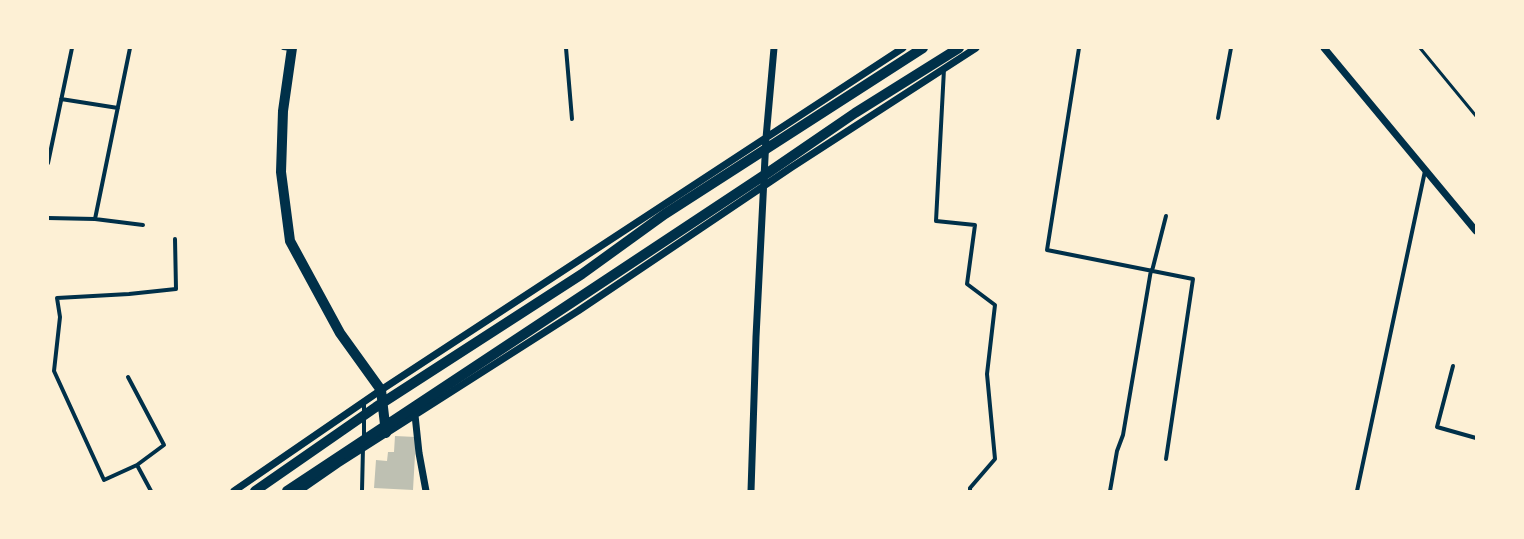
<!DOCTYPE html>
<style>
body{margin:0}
#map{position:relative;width:1524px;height:539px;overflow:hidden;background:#fdf0d5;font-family:"Public Sans",sans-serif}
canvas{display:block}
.frame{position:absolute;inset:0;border:49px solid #fdf0d5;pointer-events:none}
</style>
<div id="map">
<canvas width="1524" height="539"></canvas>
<div class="frame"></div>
</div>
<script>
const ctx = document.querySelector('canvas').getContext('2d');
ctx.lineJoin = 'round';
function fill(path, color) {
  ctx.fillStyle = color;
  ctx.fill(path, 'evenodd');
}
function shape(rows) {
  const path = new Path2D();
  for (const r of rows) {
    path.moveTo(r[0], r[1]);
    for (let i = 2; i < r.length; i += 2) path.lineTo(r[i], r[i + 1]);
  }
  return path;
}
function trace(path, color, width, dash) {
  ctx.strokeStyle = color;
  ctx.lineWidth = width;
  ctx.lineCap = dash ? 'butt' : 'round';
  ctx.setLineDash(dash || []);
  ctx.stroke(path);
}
fill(shape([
 [395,436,416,437,413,490,374,488,376,460,387,461,388,452,394,452]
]), '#bec0b2');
trace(shape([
 [1420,48,1476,116]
]), '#003049', 3);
trace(shape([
 [283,48,292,49],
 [566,48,572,119],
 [1079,48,1047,250,1193,279,1166,459],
 [944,69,936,221,975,225,967,284,995,305,987,374,995,459,970,488,970,491],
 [61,99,118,108],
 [1218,118,1231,48],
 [48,163,72,48],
 [48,218,95,219,143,225],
 [95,219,130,48],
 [1453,366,1437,427,1476,438],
 [128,377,164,445,137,465,151,491],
 [364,438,364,403],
 [137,465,104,480,54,371,60,317,57,298,129,294,176,289,175,239],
 [362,491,363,447],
 [1110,491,1117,451,1123,435,1151,270,1152,271,1166,216],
 [1357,491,1425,171]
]), '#003049', 4);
trace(shape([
 [1324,48,1476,231],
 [415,415,419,453,426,491],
 [234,491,381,390,903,48],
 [299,491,338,464,578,311,792,167,976,48],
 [751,491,756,337,766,138,774,48]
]), '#003049', 7);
trace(shape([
 [292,48,283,111,281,172,290,241,340,333,381,390,386,433],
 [255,491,376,407,582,274,665,214,923,48],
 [287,491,769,172,855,113,959,48]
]), '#003049', 10);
</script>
